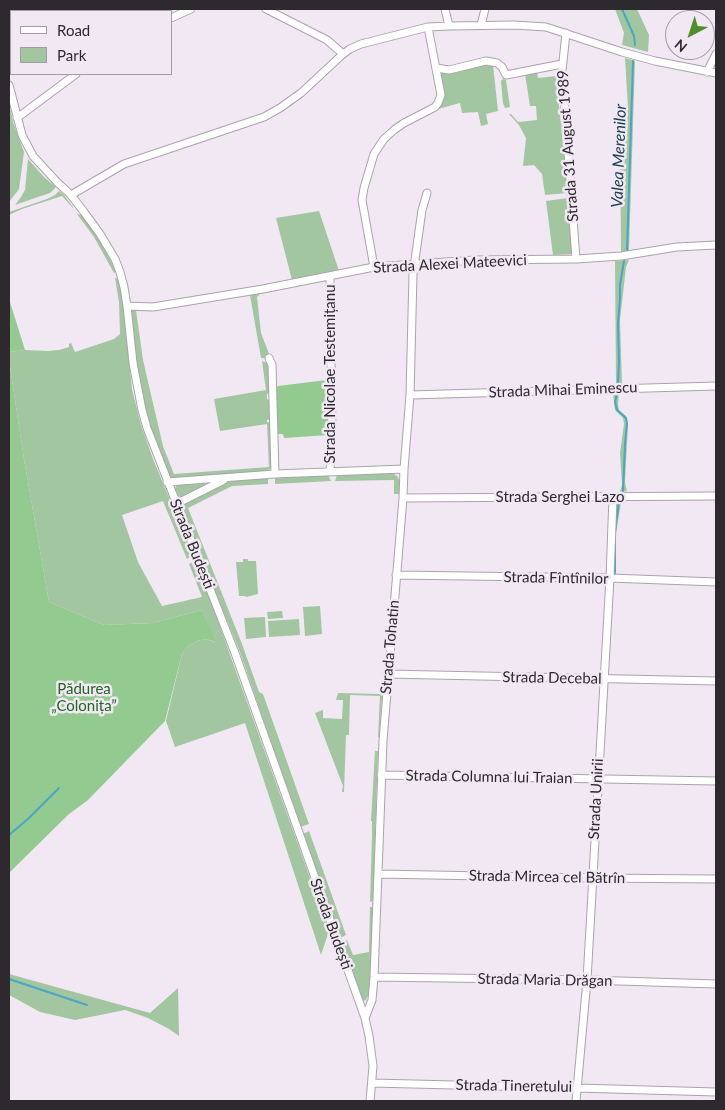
<!DOCTYPE html>
<meta charset="utf-8">
<style>
body{margin:0}
#map{position:relative;width:725px;height:1110px;overflow:hidden;background:#f2e8f4;font-family:Lato,sans-serif}
canvas{display:block}
.frame{position:absolute;inset:0;border:10px solid #2d292e;pointer-events:none}
.legend{position:absolute;left:10px;top:10px;width:162px;height:65px;box-sizing:border-box;background:#f2e8f4;border:1px solid #a39ca5;margin:0;padding:6px 9px;list-style:none;font-size:15px;color:#2d292e}
.legend li{display:flex;align-items:center;gap:10px;height:25px}
.legend b{width:25px;border:1px solid #a39ca5}
.north{position:absolute;left:665px;top:10px;width:50px;height:50px;box-sizing:border-box;background:#f2e8f4;border:1px solid #a39ca5;border-radius:50%;rotate:220deg;font-size:14px;font-weight:700;line-height:20px;text-align:center;color:#2d292e}
.north::after{content:'';display:block;margin:auto;width:18px;height:22px;background:#508d2b;clip-path:polygon(50% 0,100% 100%,50% 72%,0 100%)}
</style>
<div id="map">
<canvas width="725" height="1110"></canvas>
<div class="frame"></div>
<ul class="legend">
<li><b style="height:6px;background:#fff"></b>Road</li>
<li><b style="height:14px;background:#a2c6a0"></b>Park</li>
</ul>
<div class="north">N</div>
</div>
<script>
const ctx = document.querySelector('canvas').getContext('2d');
ctx.lineJoin = 'round';
function fill(path, color) {
  ctx.fillStyle = color;
  ctx.fill(path, 'evenodd');
}
function shape(rows) {
  const path = new Path2D();
  for (const r of rows) {
    path.moveTo(r[0], r[1]);
    for (let i = 2; i < r.length; i += 2) path.lineTo(r[i], r[i + 1]);
  }
  return path;
}
function trace(path, color, width, dash) {
  ctx.strokeStyle = color;
  ctx.lineWidth = width;
  ctx.lineCap = dash ? 'butt' : 'round';
  ctx.setLineDash(dash || []);
  ctx.stroke(path);
}
function drawText(font, color, halo, rows, align = 'center') {
  ctx.font = font + ' Lato,sans-serif';
  ctx.lineWidth = 5;
  ctx.setLineDash([]);
  ctx.textBaseline = 'middle';
  ctx.strokeStyle = halo;
  ctx.fillStyle = color;
  for (const [text, x, y, turn = 0] of rows) {
    ctx.save();
    ctx.translate(x, y);
    ctx.rotate((+turn || 0) * Math.PI / 180);
    ctx.textAlign = isNaN(turn) ? turn : align;
    if (halo) ctx.strokeText(text, 0, 0);
    ctx.fillText(text, 0, 0);
    ctx.restore();
  }
}
fill(shape([
 [615,9,637,9,649,35,648,52,622,45,624,33],
 [625,58,635,61,629,251,621,252,620,127,621,109,628,109],
 [490,63,493,65,498,111,486,114,488,124,481,126,478,112,462,113,460,103,438,109,444,94,440,73,455,73,475,65],
 [537,72,538,78,556,76,568,193,545,195,542,174,534,165,523,166,526,138,519,125,509,114,511,114,518,122,537,120,536,106,530,106,525,74],
 [503,79,506,80,510,107,505,108,503,103,501,81],
 [9,103,13,122,24,152,19,189,9,202],
 [28,159,44,177,56,187,50,193,41,196,15,205,21,197,25,190],
 [59,191,64,195,73,207,73,208,62,196,22,209,9,215,9,212,47,199,55,195],
 [568,198,573,250,571,254,553,255,546,201],
 [319,211,339,271,292,280,276,218],
 [77,214,81,215,96,234,108,255,116,272,114,273,94,237],
 [629,260,626,267,620,320,622,384,616,384,615,261],
 [115,278,119,279,123,302,132,389,141,425,153,459,193,555,187,559,163,501,122,515,138,562,162,606,202,597,189,564,195,561,213,607,329,931,321,955,245,723,175,747,166,721,182,654,187,647,197,641,206,639,215,642,202,610,153,623,104,625,49,602,24,459,9,360,9,352,25,350,48,351,59,350,69,347,69,344,71,343,75,352,114,339,120,334,119,302],
 [260,294,257,297,261,333,271,359,261,358,250,295],
 [131,310,136,310,143,360,149,386,163,446,174,474,269,467,267,424,220,431,214,399,266,390,262,361,268,363,270,365,270,393,267,394,267,399,271,401,271,419,267,420,267,422,271,423,272,464,270,469,267,471,174,478,169,477,153,434,144,404,138,375],
 [613,394,619,394,618,404,619,410,626,416,628,424,625,483,627,491,620,492,622,485,620,453,624,424,623,418,615,410],
 [392,473,397,476,400,481,400,494,394,494,394,480,335,481,337,475],
 [325,475,329,477,331,481,275,484,275,477],
 [268,478,268,484,232,486,188,508,242,644,259,692,263,694,309,824,300,827,240,652,182,510,185,503,231,480],
 [203,483,205,484,205,486,181,498,179,497,175,488,177,485],
 [618,502,621,502,616,534,615,575,612,575,614,508],
 [243,559,248,559,248,561,256,561,258,594,246,597,245,596,239,596,236,562,243,562],
 [320,606,322,634,305,636,303,607],
 [282,611,283,618,268,619,267,612],
 [265,617,266,637,246,639,244,618],
 [299,619,300,635,269,637,268,621],
 [338,693,381,694,382,697,379,737,378,737,380,696,350,695,349,735,346,735,344,792,342,792,343,786,315,713,323,710,323,718,342,719,343,700,336,700],
 [375,751,378,751,373,901,370,902,372,836,372,821,371,821],
 [309,831,346,935,340,938,303,834],
 [370,907,373,907,371,977,368,996,366,1000,363,1001,361,999,342,942,347,940,353,955,369,952],
 [9,974,150,1013,178,988,179,1036,169,1029,148,1018,125,1010,75,1020,40,1012,9,995]
]), '#a2c6a0');
fill(shape([
 [9,299,25,350,9,352],
 [9,360,24,459,49,602,104,625,153,623,202,610,216,642,206,639,197,641,187,647,182,654,165,721,88,800,69,814,9,873],
 [327,380,328,435,284,438,283,434,277,434,275,389,278,386]
]), '#92ca90');
trace(shape([
 [622,9,634,36,635,45],
 [627,251,633,61],
 [618,383,619,362,618,324,620,298,620,285,624,261],
 [617,394,615,402,617,410,626,418,627,424,625,444,623,491],
 [615,573,615,531,619,502],
 [9,835,29,818,59,788],
 [9,979,87,1005]
]), '#49a6c6', 2);
const minor = shape([
 [266,9,327,40,343,54],
 [445,9,449,26],
 [114,11,115,9],
 [171,18,191,9],
 [481,25,485,9],
 [566,33,562,71,576,259],
 [436,68,449,70,486,61,497,63,502,67,506,75,562,64],
 [707,72,716,54],
 [9,85,22,135,33,156,57,182,71,195,84,212,100,234,115,259,120,272,124,287,127,306,133,363,142,410,147,428,235,653,365,1018,369,1036,373,1066,370,1101],
 [17,118,76,74],
 [71,195,124,164,264,117,280,108,301,93,343,54,350,49,361,44,428,27,449,26,514,25,546,27,622,52,655,61,716,73],
 [374,267,362,200,364,188,374,154,384,139,394,130,404,123,435,107,438,103,441,95,428,27],
 [330,276,332,431,330,472],
 [127,306,153,307,263,289,374,267,475,260,576,259,621,256,677,247,716,245],
 [269,358,272,365,275,474],
 [410,395,716,386],
 [167,482,275,474,404,469],
 [403,498,716,496],
 [176,504,224,480],
 [396,575,610,578,716,582],
 [387,674,716,681],
 [381,775,716,781],
 [378,874,592,878,716,879],
 [374,977,587,980,716,984],
 [365,1018,372,1000,374,977,383,741,403,498,404,469,410,395,413,274,422,210,427,193],
 [372,1083,577,1088,716,1092],
 [576,1101,587,980,610,578,613,497]
]);
trace(minor, '#aba2ad', 9);
trace(minor, '#fff', 7);
drawText('15px', '#2d292e', '#f2e8f4', [
 ["Strada 31 August 1989",568,146,-94],
 ["Strada Alexei Mateevici",450,264,-3],
 ["Strada Nicolae Testemițanu",330,374,-90],
 ["Strada Mihai Eminescu",563,390,-2],
 ["Strada Serghei Lazo",560,497],
 ["Strada Budești",192,544,68],
 ["Strada Fîntînilor",556,578,1],
 ["Strada Tohatin",390,647,-85],
 ["Strada Decebal",552,678,1],
 ["Strada Columna lui Traian",489,777,1],
 ["Strada Unirii",596,799,-87],
 ["Strada Mircea cel Bătrîn",547,877,1],
 ["Strada Budești",331,924,70],
 ["Strada Maria Drăgan",545,980,1],
 ["Strada Tineretului",514,1086,1]
]);
drawText('15px', '#1c6820', '#f2e8f4', [
 ["Pădurea",84,689],
 ["„Colonița”",84,706]
]);
drawText('italic 16px', '#1a4351', '#f2e8f4', [
 ["Valea Merenilor",619,156,-88]
]);
</script>
